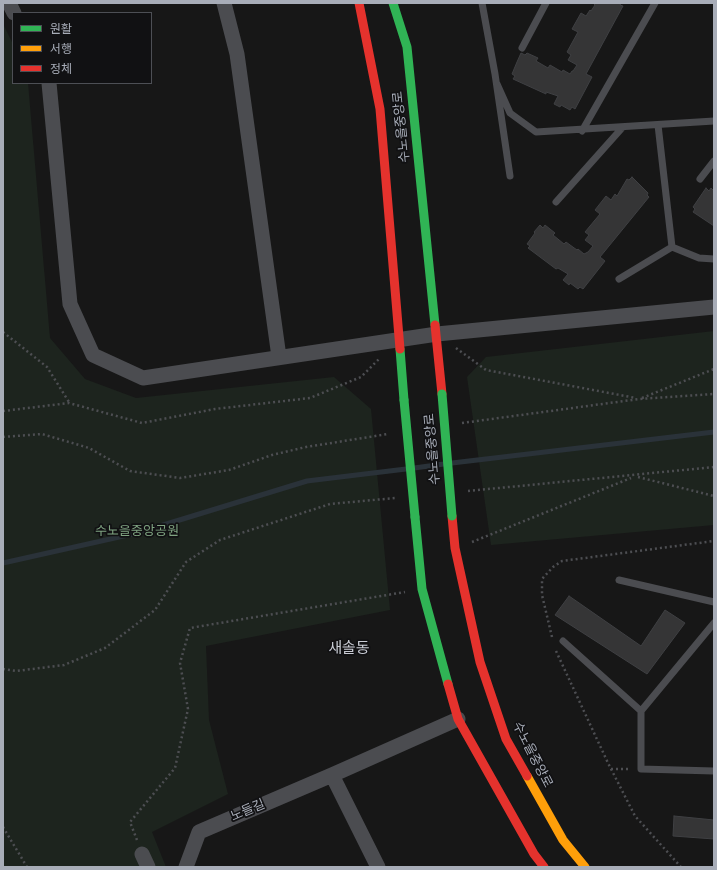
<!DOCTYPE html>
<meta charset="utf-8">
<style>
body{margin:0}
#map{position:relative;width:717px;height:870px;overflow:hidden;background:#171717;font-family:"Sofia Sans Condensed","Noto Sans KR",sans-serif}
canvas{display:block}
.frame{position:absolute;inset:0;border:4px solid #a8adb8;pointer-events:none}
.legend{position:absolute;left:12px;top:12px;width:140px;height:72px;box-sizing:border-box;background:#111113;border:1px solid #4d4f55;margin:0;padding:5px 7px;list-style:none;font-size:12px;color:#a8adb8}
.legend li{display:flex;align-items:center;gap:8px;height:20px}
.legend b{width:20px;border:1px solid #4d4f55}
</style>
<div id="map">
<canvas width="717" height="870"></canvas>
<div class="frame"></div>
<ul class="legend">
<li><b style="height:5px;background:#30b455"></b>원활</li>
<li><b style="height:5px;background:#ff9f0a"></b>서행</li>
<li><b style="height:5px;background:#e5322d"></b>정체</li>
</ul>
</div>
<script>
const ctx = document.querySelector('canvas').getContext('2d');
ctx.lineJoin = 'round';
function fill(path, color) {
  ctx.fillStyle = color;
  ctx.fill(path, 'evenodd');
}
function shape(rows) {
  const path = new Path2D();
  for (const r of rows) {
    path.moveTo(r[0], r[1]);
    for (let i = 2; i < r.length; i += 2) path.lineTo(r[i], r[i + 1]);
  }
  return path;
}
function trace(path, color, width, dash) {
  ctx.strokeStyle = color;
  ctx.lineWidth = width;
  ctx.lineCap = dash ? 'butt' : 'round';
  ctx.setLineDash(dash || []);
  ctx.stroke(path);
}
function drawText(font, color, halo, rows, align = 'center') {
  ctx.font = font + ' "Sofia Sans Condensed","Noto Sans KR",sans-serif';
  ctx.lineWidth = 3.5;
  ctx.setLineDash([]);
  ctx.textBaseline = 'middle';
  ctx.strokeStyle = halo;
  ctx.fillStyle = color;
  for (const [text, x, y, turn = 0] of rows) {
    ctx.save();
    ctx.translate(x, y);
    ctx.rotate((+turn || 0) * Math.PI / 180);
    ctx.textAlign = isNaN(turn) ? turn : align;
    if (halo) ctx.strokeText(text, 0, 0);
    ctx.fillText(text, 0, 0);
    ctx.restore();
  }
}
fill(shape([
 [3,24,13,44,13,83,28,83,50,338,85,379,136,398,334,377,371,409,390,610,206,646,209,720,228,794,152,832,166,867,3,867],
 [714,331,714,525,491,545,467,377,486,357]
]), '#1d241e');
trace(shape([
 [452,463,714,432],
 [414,468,444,464],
 [3,563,137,533,307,481,406,469]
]), '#2a3239', 5);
const building = shape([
 [593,3,621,3,620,5,623,6,586,74,592,77,575,109,572,107,570,110,561,105,560,107,554,104,558,96,546,92,546,94,513,79,515,76,512,74,517,62,521,53,525,55,527,53,538,58,536,61,548,68,550,65,562,72,563,70,570,74,572,71,573,71,577,65,568,60,571,55,567,52,578,32,572,29,581,13,586,16,590,10,591,11,595,5,593,3],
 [632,177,648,193,647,195,649,197,600,257,605,261,583,289,580,287,578,289,570,283,569,285,563,280,568,274,558,268,556,269,528,248,530,246,527,244,535,233,534,232,540,225,543,228,545,225,555,233,553,235,564,244,566,242,577,250,578,249,584,254,588,252,593,246,585,240,589,235,585,232,600,214,595,210,606,196,611,200,615,194,617,196,627,179,629,180,632,177],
 [706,188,709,191,711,188,714,191,714,226,693,212,695,209,693,207,706,188],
 [569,596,641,646,665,610,685,623,647,674,555,615,569,596],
 [674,816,714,820,714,839,673,836,674,816]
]);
fill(building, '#353536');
trace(building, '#3f4043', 1);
trace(shape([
 [3,332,47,367,69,402],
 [456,348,486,370,636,398],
 [642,398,714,369],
 [3,411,69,403,142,423,215,409,310,398,361,377,380,358],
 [462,423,639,399,714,394],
 [3,437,42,434,89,448,130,471,180,478,229,470,272,455,306,447,388,434],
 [638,477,714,496],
 [468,491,714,467],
 [472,542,631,478],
 [552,637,542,595,542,579,553,567,562,561,714,541],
 [556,651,608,763,635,816,681,867],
 [3,669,16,671,64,665,105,648,155,610,186,562,220,540,330,504,395,498],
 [611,769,630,769],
 [3,827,27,867],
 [137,840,130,822,175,768,188,709,180,663,190,628,405,592]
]), '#4d4e52', 2.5, [2, 3]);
trace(shape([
 [482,3,495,74,510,176],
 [522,48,546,3],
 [497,84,510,113,536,132,714,121],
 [658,125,672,247],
 [582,131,655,3],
 [700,179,714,161],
 [556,202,622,128],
 [672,247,699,258,714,259],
 [619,279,672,247],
 [619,580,714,602],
 [563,641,641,711,714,623],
 [641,711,641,769,714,771]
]), '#4b4c50', 7);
trace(shape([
 [9,3,14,13],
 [224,3,237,54,279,357],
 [49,83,70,304,93,355,143,378,437,334,714,307],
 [332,775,378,867],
 [142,854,148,867],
 [186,867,199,832,332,775,458,719]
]), '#4b4c50', 15);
trace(shape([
 [393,3,407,47,435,325],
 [400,349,404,400],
 [415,517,422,589,448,684]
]), '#30b455', 9);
trace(shape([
 [527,776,563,840,585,867]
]), '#ff9f0a', 9);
trace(shape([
 [359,3,380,109,400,349],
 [435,325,442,394],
 [452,516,455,548,480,662,506,739,527,776],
 [448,684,458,719,534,854,544,867]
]), '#e5322d', 9);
trace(shape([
 [442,394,452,516],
 [404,400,415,517]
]), '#30b455', 9);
drawText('13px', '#a8adb8', '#111113', [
 ["수노을중앙로",402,127,-96],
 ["수노을중앙로",433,449,-95],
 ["수노을중앙로",532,755,63],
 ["노들길",248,811,-23]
]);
drawText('13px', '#7fa381', '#111113', [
 ["수노을중앙공원",137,532]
]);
drawText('15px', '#c9ccd4', '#111113', [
 ["새솔동",349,649]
]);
</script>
